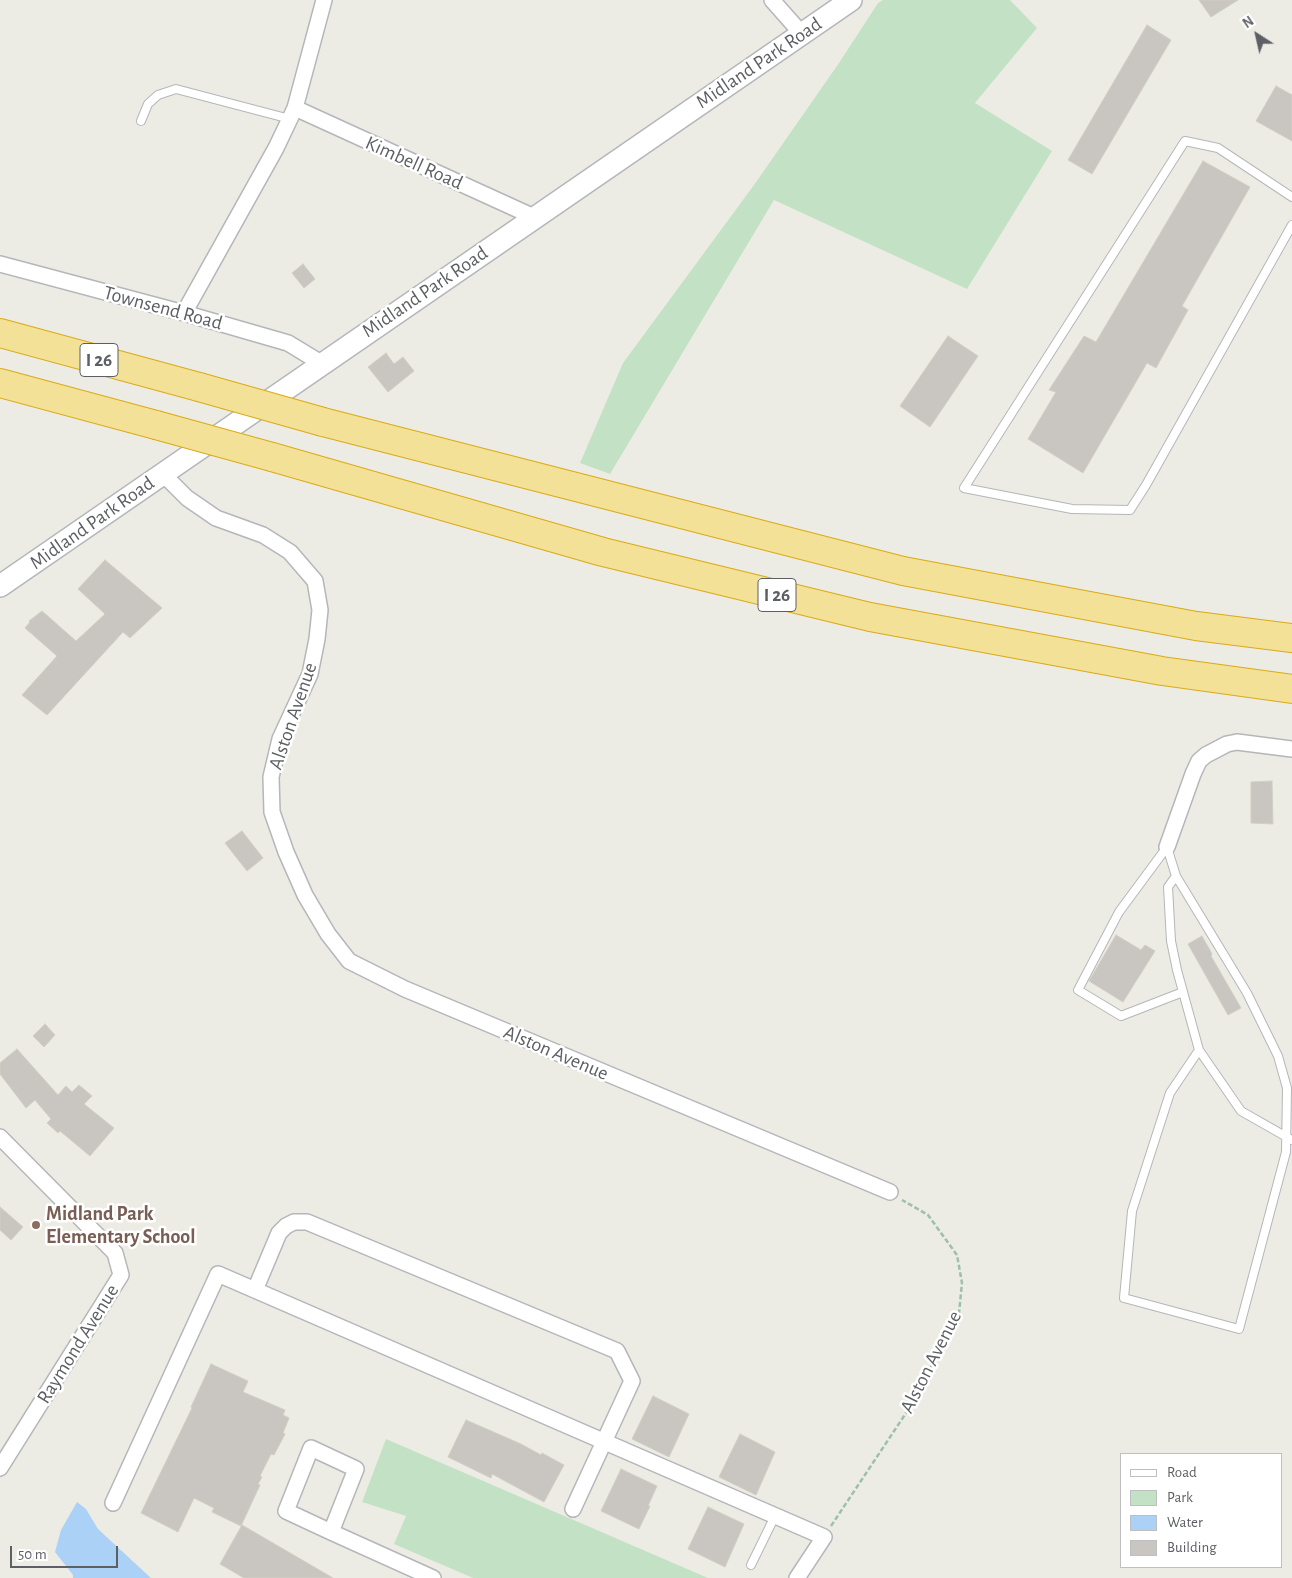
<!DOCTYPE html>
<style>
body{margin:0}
#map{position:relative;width:1292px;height:1578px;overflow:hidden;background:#edece4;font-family:"Alegreya Sans",sans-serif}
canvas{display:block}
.legend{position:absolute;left:1120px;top:1453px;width:162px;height:115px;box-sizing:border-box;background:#fff;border:1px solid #bebfc1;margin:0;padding:6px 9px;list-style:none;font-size:15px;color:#5c5f63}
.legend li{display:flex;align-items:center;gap:10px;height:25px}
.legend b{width:25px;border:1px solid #bebfc1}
.north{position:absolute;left:1232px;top:10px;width:50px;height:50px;-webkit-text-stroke:4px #fff;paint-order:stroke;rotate:325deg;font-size:14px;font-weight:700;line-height:20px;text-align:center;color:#5c5f63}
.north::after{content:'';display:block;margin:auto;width:18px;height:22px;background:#5c5f63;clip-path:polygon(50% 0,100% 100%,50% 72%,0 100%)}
.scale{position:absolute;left:10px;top:1546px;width:108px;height:22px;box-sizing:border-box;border:2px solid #5c5f63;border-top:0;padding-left:6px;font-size:15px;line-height:18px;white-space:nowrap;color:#5c5f63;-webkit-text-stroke:4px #fff;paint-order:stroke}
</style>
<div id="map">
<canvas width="1292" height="1578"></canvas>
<ul class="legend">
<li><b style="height:6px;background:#fff"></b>Road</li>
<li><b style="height:14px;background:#c3e2c5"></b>Park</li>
<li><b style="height:14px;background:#abd1f6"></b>Water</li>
<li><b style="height:14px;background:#c9c6c1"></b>Building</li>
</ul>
<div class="north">N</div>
<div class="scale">50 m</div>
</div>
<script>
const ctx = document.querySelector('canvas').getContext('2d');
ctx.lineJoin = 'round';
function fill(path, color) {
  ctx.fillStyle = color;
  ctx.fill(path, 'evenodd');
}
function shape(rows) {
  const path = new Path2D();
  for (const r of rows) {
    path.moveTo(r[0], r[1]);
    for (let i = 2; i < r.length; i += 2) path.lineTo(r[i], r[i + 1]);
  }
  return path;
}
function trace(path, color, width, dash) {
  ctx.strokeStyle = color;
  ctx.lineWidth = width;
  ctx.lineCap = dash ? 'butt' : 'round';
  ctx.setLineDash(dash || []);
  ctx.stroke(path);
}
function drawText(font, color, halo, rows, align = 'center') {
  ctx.font = font + ' "Alegreya Sans",sans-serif';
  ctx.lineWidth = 5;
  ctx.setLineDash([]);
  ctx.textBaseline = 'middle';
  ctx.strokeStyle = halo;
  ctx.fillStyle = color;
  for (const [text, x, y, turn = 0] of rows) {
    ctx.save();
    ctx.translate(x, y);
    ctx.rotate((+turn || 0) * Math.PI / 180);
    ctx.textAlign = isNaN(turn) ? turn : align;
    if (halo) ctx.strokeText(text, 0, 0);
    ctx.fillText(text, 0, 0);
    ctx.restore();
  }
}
fill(shape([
 [883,0,1010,0,1037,28,975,103,1052,151,967,289,774,200,610,474,580,463,623,363,754,185,839,63,878,3],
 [386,1439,708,1578,473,1578,394,1544,406,1516,362,1502]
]), '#c3e2c5');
fill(shape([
 [77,1502,86,1509,98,1529,151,1578,73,1578,73,1575,55,1552,61,1530]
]), '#abd1f6');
const building = shape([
 [1199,0,1238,0,1211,17,1199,0],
 [1147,25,1171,40,1092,174,1068,160,1147,25],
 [1276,86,1292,95,1292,141,1256,121,1276,86],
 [1203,161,1250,187,1182,306,1188,310,1156,368,1147,363,1083,473,1028,439,1056,392,1049,390,1084,336,1096,342,1203,161],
 [303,264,315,279,304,288,292,273,303,264],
 [948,336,978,356,930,427,900,406,948,336],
 [386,353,394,364,403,357,414,371,388,392,368,367,386,353],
 [105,560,162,608,130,638,123,632,47,715,22,695,57,656,25,628,30,622,29,621,42,611,76,641,105,614,78,589,105,560],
 [1272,781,1273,824,1251,823,1251,782,1272,781],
 [242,831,263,858,247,871,225,843,242,831],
 [1116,935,1141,950,1145,945,1155,951,1123,1002,1089,981,1116,935],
 [1202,936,1212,954,1211,956,1241,1008,1228,1015,1188,944,1202,936],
 [45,1024,55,1035,44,1047,33,1036,45,1024],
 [17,1049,58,1095,66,1086,72,1092,79,1085,92,1096,84,1104,114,1128,90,1156,60,1131,58,1133,47,1123,51,1119,35,1100,26,1108,0,1074,0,1063,17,1049],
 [0,1207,23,1227,11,1240,0,1230,0,1207],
 [211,1364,248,1381,243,1392,285,1410,283,1415,289,1418,283,1433,285,1434,274,1455,271,1454,260,1476,262,1477,258,1484,260,1485,241,1526,212,1512,214,1508,194,1498,178,1532,141,1513,192,1408,191,1407,211,1364],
 [653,1396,689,1414,669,1457,632,1439,653,1396],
 [466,1420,521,1444,541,1455,542,1453,564,1465,544,1502,492,1474,491,1478,448,1457,466,1420],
 [740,1434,775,1452,756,1495,719,1477,740,1434],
 [621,1469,657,1486,648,1506,650,1506,639,1529,601,1511,621,1469],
 [708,1507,744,1524,725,1567,688,1549,708,1507],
 [242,1525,333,1578,244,1578,220,1564,242,1525]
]);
fill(building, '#c9c6c1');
trace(building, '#d1cec3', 1);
const lane = shape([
 [141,121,148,104,158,95,176,89,290,119],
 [1292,197,1218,148,1185,141,964,488,1072,509,1130,510,1146,485,1292,225],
 [1167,847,1176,876,1247,993,1278,1056,1287,1088,1286,1152,1239,1329,1124,1298,1132,1211,1170,1093,1199,1050],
 [1167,847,1119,912,1078,990,1121,1016,1183,992],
 [1176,876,1168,887,1171,941,1177,970,1199,1050,1241,1111,1292,1140],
 [751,1565,775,1516]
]);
const street = shape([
 [772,0,802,34],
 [295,108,534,217],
 [0,264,184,313,288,343,321,363],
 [184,313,276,148,295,108,324,0],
 [163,474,187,498,216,518,263,535,290,552,315,581,320,610,317,639,310,674,280,739,271,777,272,812,286,852,305,895,328,934,349,961,405,989,890,1192],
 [1167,847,1193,774,1199,761,1206,755,1227,744,1237,742,1292,749],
 [0,1137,115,1253,121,1275,0,1468],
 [255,1290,279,1233,286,1226,294,1222,307,1222,617,1351,632,1381,573,1509],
 [113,1503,218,1274,824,1537,797,1578],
 [331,1532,356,1469,311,1448,286,1511,331,1532,433,1578]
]);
const secondary = shape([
 [0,586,851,0]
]);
const highway = shape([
 [0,333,199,387],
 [0,383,156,425],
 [323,422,903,571,1196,626,1292,638],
 [272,457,603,552,870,617,1162,671,1292,689]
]);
trace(lane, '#b4b6ba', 10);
trace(street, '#b4b6ba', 18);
trace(secondary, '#b3b6ba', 24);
trace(highway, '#dbaa16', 30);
trace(shape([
 [831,1526,910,1407,959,1313,962,1283,957,1255,928,1215,902,1200]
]), '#9cc0a9', 2.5, [5, 2.5]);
trace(lane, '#fff', 8);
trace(street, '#fff', 15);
trace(secondary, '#fff', 21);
trace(highway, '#f2e196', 28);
const highwayBridge = shape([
 [199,387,323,422],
 [156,425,272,457]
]);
trace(highwayBridge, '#dbaa16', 30, []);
trace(highwayBridge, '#f2e196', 28);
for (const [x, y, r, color] of [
 [36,1225,5,"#8d6e63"]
]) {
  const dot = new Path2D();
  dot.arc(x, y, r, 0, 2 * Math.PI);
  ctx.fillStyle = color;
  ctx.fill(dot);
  trace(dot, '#fff', 2);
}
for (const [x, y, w] of [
 [99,360,38],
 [777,595,38]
]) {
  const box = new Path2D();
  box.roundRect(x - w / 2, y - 16.5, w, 33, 4);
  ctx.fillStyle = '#fff';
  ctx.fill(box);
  trace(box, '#5c5f63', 1);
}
drawText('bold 19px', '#5c5f63', null, [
 ["I 26",99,360],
 ["I 26",777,595]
]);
drawText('20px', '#5c5f63', '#fff', [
 ["Midland Park Road",759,63,-34],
 ["Kimbell Road",414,163,24],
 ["Midland Park Road",425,292,-34],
 ["Townsend Road",163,308,15],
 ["Midland Park Road",92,523,-35],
 ["Alston Avenue",293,716,-71],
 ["Alston Avenue",556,1053,23],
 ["Raymond Avenue",78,1344,-58],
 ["Alston Avenue",931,1362,-63]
]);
drawText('bold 20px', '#785e54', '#fff', [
 ["Midland Park",46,1214],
 ["Elementary School",46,1237]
], 'left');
</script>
